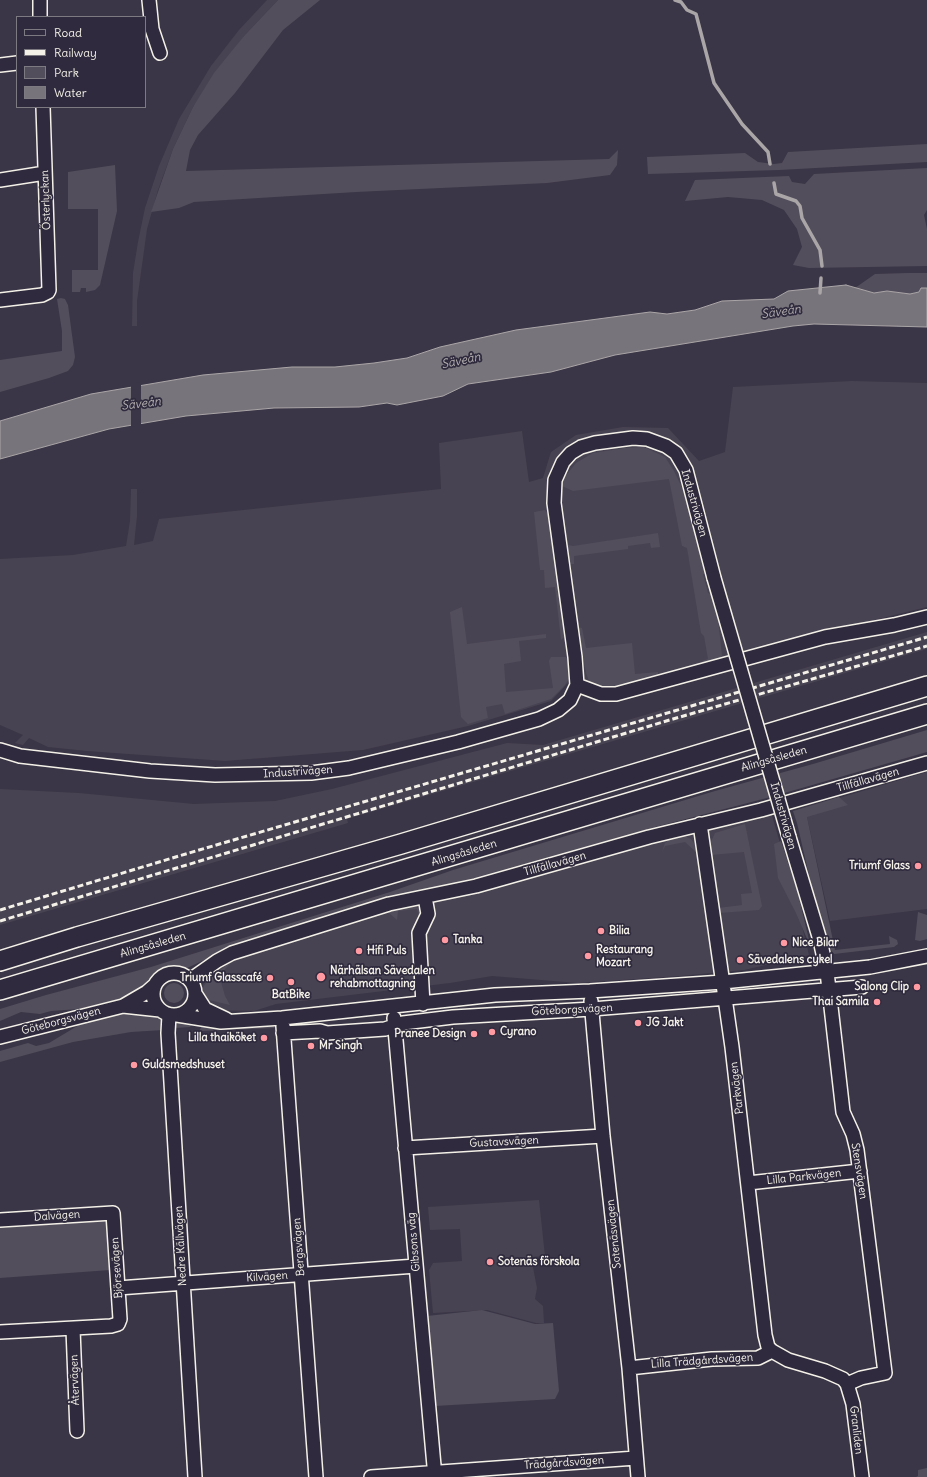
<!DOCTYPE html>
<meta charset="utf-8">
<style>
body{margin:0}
#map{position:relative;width:927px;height:1477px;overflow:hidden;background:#3b3647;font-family:Delius,sans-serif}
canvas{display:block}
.legend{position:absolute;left:16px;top:16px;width:130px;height:92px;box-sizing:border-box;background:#2f2a3d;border:1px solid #7e7a81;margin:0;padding:5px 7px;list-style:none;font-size:12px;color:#f4f1e8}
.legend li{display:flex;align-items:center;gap:8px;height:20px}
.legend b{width:20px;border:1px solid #7e7a81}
</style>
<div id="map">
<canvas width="927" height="1477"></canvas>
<ul class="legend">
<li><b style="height:5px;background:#2f2a3d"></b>Road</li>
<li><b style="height:5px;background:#f4f1e8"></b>Railway</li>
<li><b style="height:11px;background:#534e5c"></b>Park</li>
<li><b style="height:11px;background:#78747b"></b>Water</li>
</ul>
</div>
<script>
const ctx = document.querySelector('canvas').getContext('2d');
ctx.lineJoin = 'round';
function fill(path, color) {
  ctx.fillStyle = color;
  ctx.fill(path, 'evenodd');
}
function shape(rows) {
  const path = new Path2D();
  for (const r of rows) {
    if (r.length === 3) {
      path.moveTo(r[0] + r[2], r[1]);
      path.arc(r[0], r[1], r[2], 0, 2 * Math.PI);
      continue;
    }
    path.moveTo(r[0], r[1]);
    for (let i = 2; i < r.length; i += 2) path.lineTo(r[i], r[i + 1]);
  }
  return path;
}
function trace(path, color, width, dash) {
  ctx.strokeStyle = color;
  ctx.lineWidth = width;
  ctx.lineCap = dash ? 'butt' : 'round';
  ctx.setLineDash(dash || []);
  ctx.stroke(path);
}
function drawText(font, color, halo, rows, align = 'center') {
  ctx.font = font + ' Delius,sans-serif';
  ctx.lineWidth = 3.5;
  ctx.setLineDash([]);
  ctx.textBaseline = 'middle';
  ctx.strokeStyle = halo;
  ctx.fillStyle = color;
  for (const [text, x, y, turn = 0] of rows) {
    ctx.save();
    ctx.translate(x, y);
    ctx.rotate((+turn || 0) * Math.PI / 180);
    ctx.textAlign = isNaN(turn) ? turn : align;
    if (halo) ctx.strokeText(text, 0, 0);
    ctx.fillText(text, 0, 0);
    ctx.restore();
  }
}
fill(shape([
 [267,0,278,0,244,36,193,107,173,149,158,190,147,229,137,301,137,326,132,326,133,273,138,242,145,208,159,166,179,119,211,66,239,30],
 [852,381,927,383,927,607,753,650,601,691,588,682,567,684,551,701,525,709,468,726,363,750,225,761,87,751,48,747,29,738,23,745,15,743,23,735,0,725,0,559,73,555,126,546,130,521,131,489,137,489,137,516,134,545,153,541,159,519,441,489,439,443,522,431,529,482,543,478,551,452,576,435,623,427,668,428,699,461,725,452,733,387],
 [927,632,927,649,347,819,348,823,0,925,0,789,79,793,194,804,275,801,332,789,507,743,543,745],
 [927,772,927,909,830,921,805,808],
 [771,812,792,885,809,955,744,970,679,976,578,983,492,976,450,983,276,1004,254,1011,211,1010,199,993,210,970,226,959,387,908],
 [539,1200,545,1256,531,1257,537,1288,535,1299,543,1306,544,1323,536,1323,487,1310,433,1313,429,1270,433,1263,462,1261,460,1229,430,1230,428,1207]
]), '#484352');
fill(shape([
 [278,0,320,0,283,30,235,93,198,135,190,150,186,171,609,159,618,150,617,165,610,175,547,183,356,192,194,202,179,208,151,212,173,149,193,107,214,73,244,36],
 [927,144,927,162,779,170,648,174,647,157,745,153,758,162,774,164,782,163,788,152],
 [115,165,117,211,100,285,95,290,86,292,86,288,81,288,80,292,72,292,72,270,98,270,98,209,68,209,68,172],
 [927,168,927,210,924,215,927,229,927,266,809,268,793,265,802,247,797,229,784,210,762,200,728,197,685,201,695,180,789,176,792,182,805,184,814,174],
 [908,273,927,273,927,288,921,288,919,292,910,294,887,291,874,293,855,288,875,274],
 [61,298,65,299,68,305,75,357,73,365,68,371,49,378,0,392,0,360,62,351,62,331,57,299],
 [644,447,665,457,674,471,685,494,708,573,703,574,708,593,713,594,717,609,722,656,719,659,703,663,702,661,708,659,704,636,701,633,687,548,682,546,669,479,573,491,562,486,564,478,576,463,593,453,625,448],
 [545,510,548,514,565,636,561,640,555,587,545,588,544,570,540,570,534,512],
 [658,533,660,547,651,548,650,543,628,546,628,549,574,556,574,564,570,564,568,562,568,545,573,546],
 [462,607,467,644,546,634,546,638,519,641,521,661,504,664,506,692,553,688,549,661,551,657,566,657,569,659,570,670,569,679,564,686,551,699,505,714,502,704,486,707,488,718,468,724,461,717,450,612],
 [578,627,582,628,586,648,632,643,635,674,658,672,658,674,617,688,603,689,589,681,586,673],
 [927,730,927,752,767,798,655,827,236,945,185,969,166,968,155,974,149,982,120,999,79,1009,51,1011,40,1014,21,1012,0,1021,0,1009,46,995,151,967,390,892,453,870,715,791,813,764],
 [839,797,848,805,807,817,835,950,890,944,889,936,897,940,898,944,894,947,834,954,831,950,812,888,797,823,793,811],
 [745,824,762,906,759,910,719,913,718,908,742,905,741,894,752,893,744,852,711,855,710,844,715,833],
 [684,836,691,839,695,845,696,852,685,842,665,846,662,852,665,843,668,840,672,837],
 [781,841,797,890,811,948,796,913,778,878,774,844],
 [409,906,419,908,420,917,419,916,417,909,398,911,397,920,387,911],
 [918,912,927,915,927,939,920,941,915,940],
 [234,960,225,969,221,982,225,996,230,1005,209,1000,206,1002,202,994,204,986,211,976],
 [174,993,10],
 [138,1012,156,1014,159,1017,162,1021,163,1030,131,1032,73,1042,0,1062,0,1051,28,1043,36,1046,49,1043,79,1025,113,1015],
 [183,1019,194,1021,190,1027,175,1028,177,1023],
 [203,1024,221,1027,273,1026,275,1028,199,1031],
 [106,1221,110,1270,0,1278,0,1228],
 [482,1310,535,1324,553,1323,559,1391,555,1399,435,1406,427,1316],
 [927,1468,927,1477,916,1477,918,1476,918,1470]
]), '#534e5c');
const water = shape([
 [846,285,874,293,887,291,910,294,919,292,921,288,927,288,927,327,814,324,793,326,615,355,551,372,468,384,443,396,397,405,387,403,359,407,274,408,186,416,109,429,0,459,0,421,91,394,203,375,292,367,335,367,374,363,407,358,440,347,516,330,650,312,667,314,695,310,722,301,774,299,788,291,846,285]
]);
fill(water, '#78747b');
trace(water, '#aaa6a7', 1);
fill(shape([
 [141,382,141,426,131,427,131,384]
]), '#3b3647');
trace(shape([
 [675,0,681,2,687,10,696,14,714,83,742,124,768,152,770,164],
 [774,183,776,194,796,201,800,206,802,218,820,250,822,266],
 [820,293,821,278]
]), '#aaa6a7', 3.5);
const minor = shape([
 [40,0,40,17],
 [149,0,152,29,160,53],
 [0,65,17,63],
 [0,180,45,173],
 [0,300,42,295,48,292,49,290,43,107],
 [577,685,601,694,616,694,825,637,894,625,927,617],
 [0,750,20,756,150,771,215,775,311,773,349,768,458,742,539,719,558,710,570,700,577,685,575,657,554,503,555,480,563,462,571,453,581,447,595,443,633,438,647,439,666,446,676,453,686,470,714,578],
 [700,824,732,1047,765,1335,768,1347,772,1351],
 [174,994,21],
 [190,980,217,961,232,953,389,904,476,886,649,837,761,810,927,763],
 [196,995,205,1009,226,1019],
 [591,1001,603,1136,629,1368,638,1477],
 [423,1004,419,933,428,914,425,897],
 [123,1006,160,1010],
 [169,1015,168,1033,195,1477],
 [177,1015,221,1022,282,1018,495,995,590,991,723,982,870,967,927,956],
 [394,1018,435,1477],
 [283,1026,316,1477],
 [283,1033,320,1031,327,1033,385,1029,403,1023,453,1017,592,1009,862,987],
 [0,1037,123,1006,147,992,155,985],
 [405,1148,603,1136],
 [748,1183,860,1171],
 [0,1220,113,1213,120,1319,118,1324,111,1326,0,1332],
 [118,1288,416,1266],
 [73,1329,77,1431],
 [629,1368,712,1359,758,1358,772,1351,788,1360,825,1371,843,1379,847,1384,861,1378,885,1373,857,1150,853,1134,843,1112,827,972,820,940,789,837],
 [847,1384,853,1404,862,1477],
 [371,1477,636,1458]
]);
const highway = shape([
 [0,961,77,937,401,844,927,686],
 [0,990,927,714]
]);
trace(minor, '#f4f1e8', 16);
trace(highway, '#f4f1e8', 22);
trace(minor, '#2f2a3d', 13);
trace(highway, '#2f2a3d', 19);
trace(shape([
 [0,910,189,853,927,637],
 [0,921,673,719,927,646]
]), '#f4f1e8', 3, [6, 3]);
const minorBridge = shape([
 [714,578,789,837]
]);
trace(minorBridge, '#f4f1e8', 16, []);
trace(minorBridge, '#2f2a3d', 13);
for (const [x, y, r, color] of [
 [918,866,4,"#ff9aa2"],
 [601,931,4,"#ff9aa2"],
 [445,940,4,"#ff9aa2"],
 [784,943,4,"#ff9aa2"],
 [359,951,4,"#ff9aa2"],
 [588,956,4,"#ff9aa2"],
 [740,960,4,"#ff9aa2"],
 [321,977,5,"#ff9aa2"],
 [270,978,4,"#ff9aa2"],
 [291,982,4,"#ff9aa2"],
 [917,987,4,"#ff9aa2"],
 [877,1002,4,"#ff9aa2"],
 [638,1023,4,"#ff9aa2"],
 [492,1032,4,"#ff9aa2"],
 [474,1034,4,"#ff9aa2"],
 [264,1038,4,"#ff9aa2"],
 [311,1046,4,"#ff9aa2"],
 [134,1065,4,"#ff9aa2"],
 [490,1262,4,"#ff9aa2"]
]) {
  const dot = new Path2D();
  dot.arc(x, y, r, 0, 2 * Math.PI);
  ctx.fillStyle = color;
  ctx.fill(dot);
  trace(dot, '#2f2a3d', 1.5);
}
drawText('11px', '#f4f1e8', '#2f2a3d', [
 ["Österlyckan",46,200,-92],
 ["Industrivägen",694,503,74],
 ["Alingsåsleden",774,759,-16],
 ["Industrivägen",298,772,-4],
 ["Tillfällavägen",868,780,-16],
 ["Industrivägen",783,816,74],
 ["Alingsåsleden",464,853,-17],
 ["Tillfällavägen",555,864,-16],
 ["Alingsåsleden",153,945,-16],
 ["Göteborgsvägen",572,1010,-3],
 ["Göteborgsvägen",61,1021,-15],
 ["Parkvägen",737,1088,-97],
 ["Gustavsvägen",504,1142,-3],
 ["Stensvägen",859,1171,81],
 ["Lilla Parkvägen",804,1177,-6],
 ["Dalvägen",57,1216,-4],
 ["Sotenäsvägen",614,1234,-96],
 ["Gibsons väg",414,1242,-95],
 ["Nedre Källvägen",181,1246,-93],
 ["Bergsvägen",299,1247,-94],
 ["Björsevägen",117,1268,-94],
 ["Kilvägen",267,1277,-4],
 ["Lilla Trädgårdsvägen",702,1361,-4],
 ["Återvägen",75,1380,-92],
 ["Granliden",856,1430,83],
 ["Trädgårdsvägen",564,1463,-4]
]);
drawText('bold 11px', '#f4f1e8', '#2f2a3d', [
 ["Triumf Glass",910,866,"right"],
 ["Bilia",609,931],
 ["Tanka",453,940],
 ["Nice Bilar",792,943],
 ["Restaurang",596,950],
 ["Mozart",596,963],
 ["Hifi Puls",367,951],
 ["Sävedalens cykel",748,960],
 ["Närhälsan Sävedalen",330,971],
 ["rehabmottagning",330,984],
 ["Triumf Glasscafé",262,978,"right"],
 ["Salong Clip",909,987,"right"],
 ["BatBike",291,995,"center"],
 ["Thai Samila",869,1002,"right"],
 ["JG Jakt",646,1023],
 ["Cyrano",500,1032],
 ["Pranee Design",466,1034,"right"],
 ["Lilla thaiköket",256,1038,"right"],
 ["Mr Singh",319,1046],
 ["Guldsmedshuset",142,1065],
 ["Sotenäs förskola",498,1262]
], 'left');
drawText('italic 12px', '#b6b2b2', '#2f2a3d', [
 ["Säveån",781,312,-8],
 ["Säveån",461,361,-12],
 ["Säveån",141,404,-7]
]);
</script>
